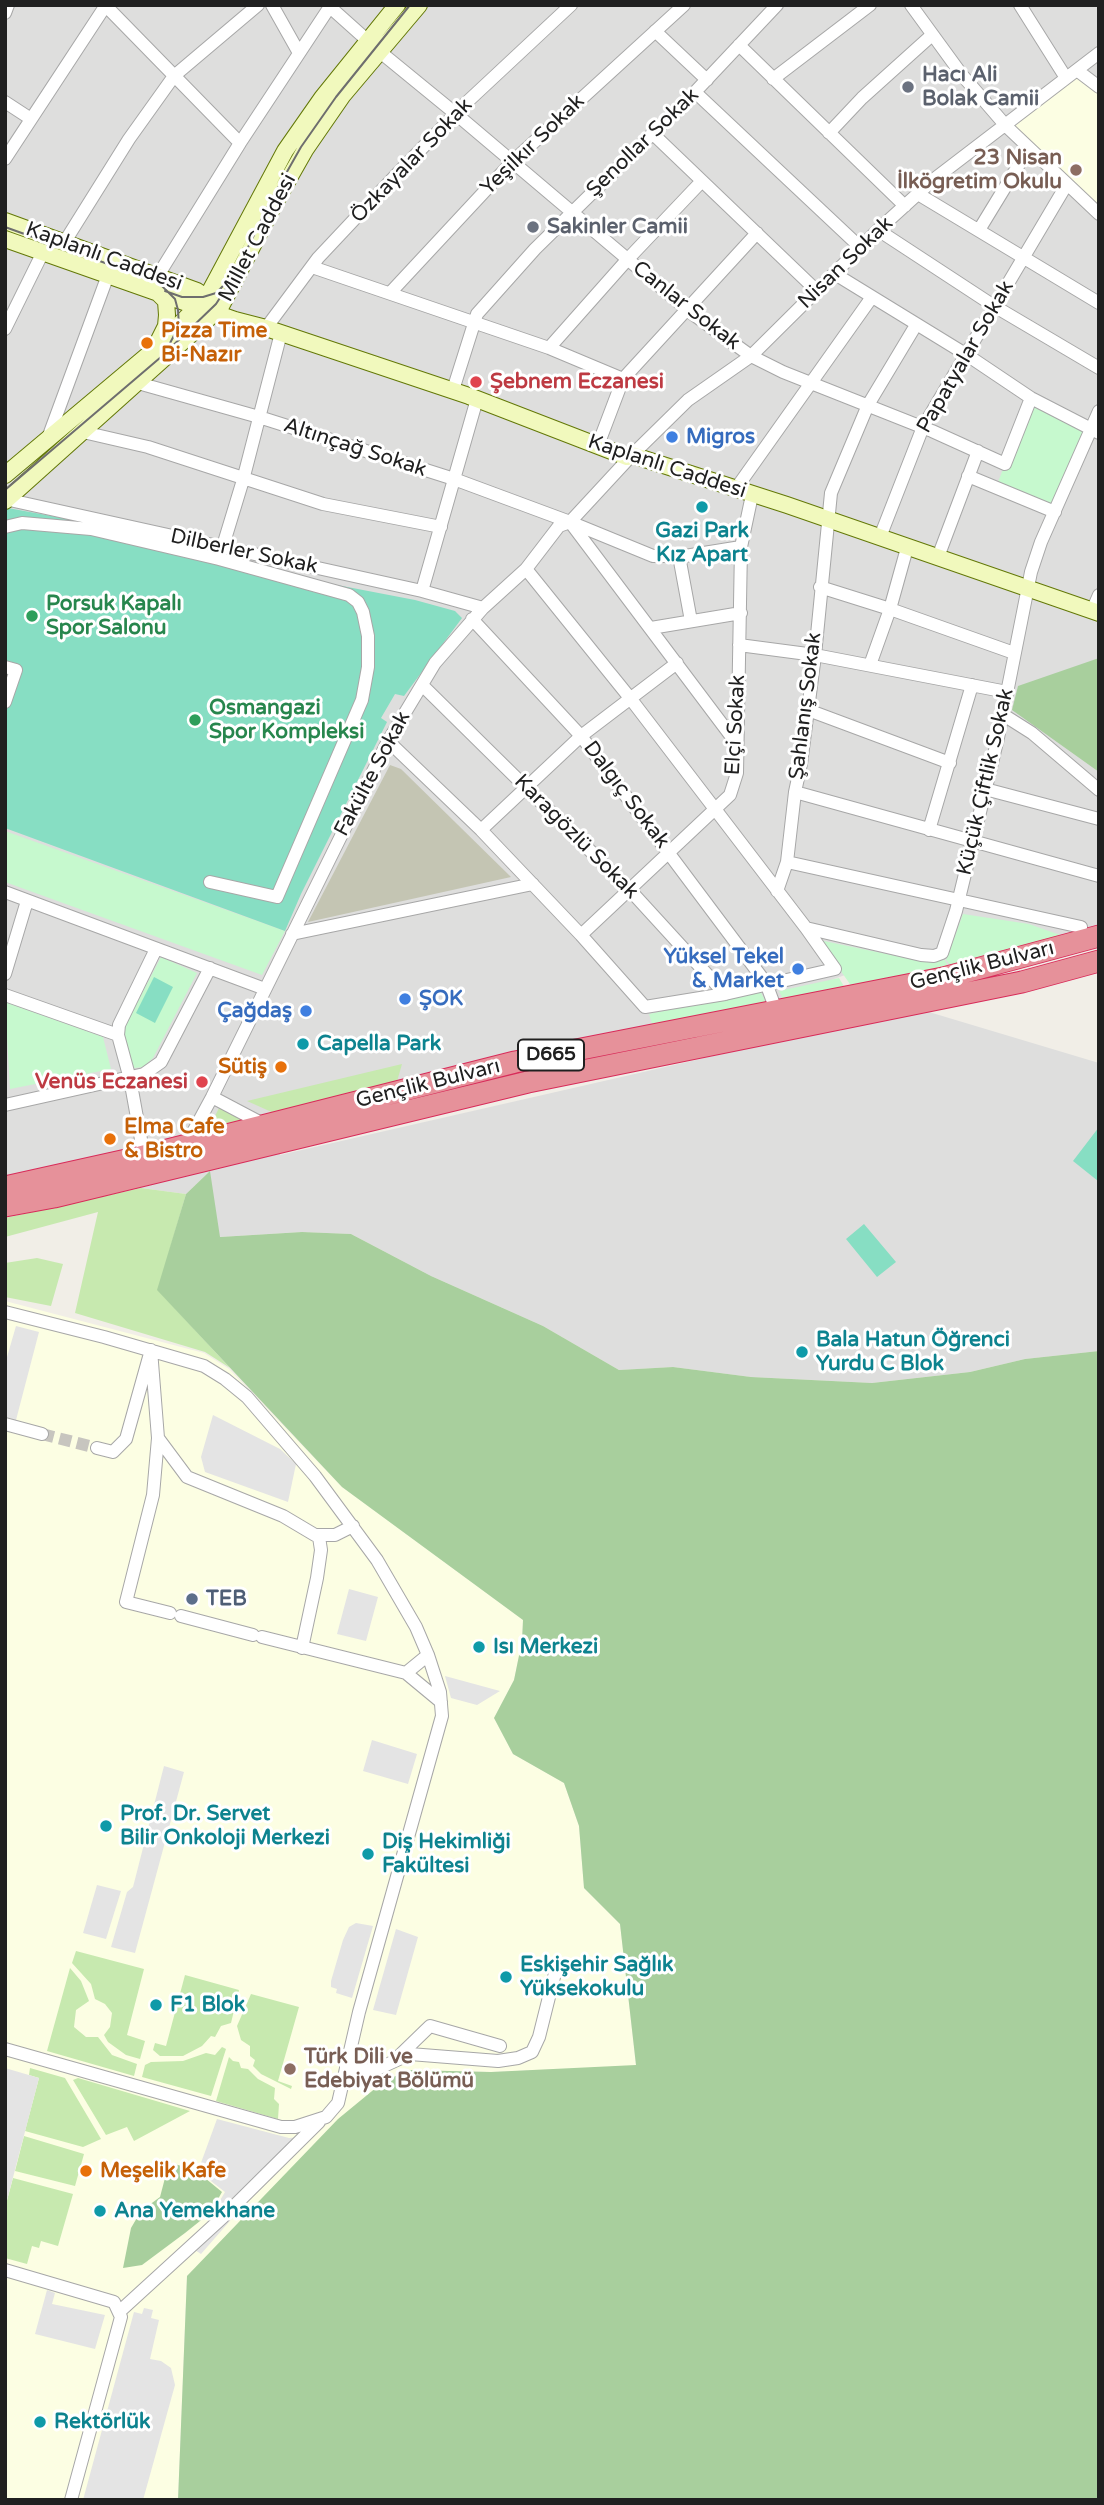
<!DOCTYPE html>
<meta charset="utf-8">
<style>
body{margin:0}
#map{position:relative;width:1104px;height:2505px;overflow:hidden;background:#f1eee7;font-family:"Varela Round",sans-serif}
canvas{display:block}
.frame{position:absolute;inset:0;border:7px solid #202020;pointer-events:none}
</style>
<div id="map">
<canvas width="1104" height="2505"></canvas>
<div class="frame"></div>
</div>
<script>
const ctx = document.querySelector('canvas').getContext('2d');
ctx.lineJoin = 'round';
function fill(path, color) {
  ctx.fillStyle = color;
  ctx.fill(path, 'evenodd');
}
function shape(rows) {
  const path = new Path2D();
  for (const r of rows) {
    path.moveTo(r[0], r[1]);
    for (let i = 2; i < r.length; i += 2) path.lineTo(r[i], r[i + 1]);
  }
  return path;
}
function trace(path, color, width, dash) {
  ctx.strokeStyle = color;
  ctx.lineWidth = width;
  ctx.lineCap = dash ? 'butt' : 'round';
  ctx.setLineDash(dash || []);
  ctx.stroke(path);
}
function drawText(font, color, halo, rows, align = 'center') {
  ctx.font = font + ' "Varela Round",sans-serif';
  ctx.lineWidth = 6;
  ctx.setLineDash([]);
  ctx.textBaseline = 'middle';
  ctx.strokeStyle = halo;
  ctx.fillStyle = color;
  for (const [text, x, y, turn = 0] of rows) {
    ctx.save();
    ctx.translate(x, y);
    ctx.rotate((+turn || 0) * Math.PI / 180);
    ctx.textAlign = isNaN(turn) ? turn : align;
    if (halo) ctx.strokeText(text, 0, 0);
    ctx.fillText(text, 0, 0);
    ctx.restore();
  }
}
fill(shape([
 [5,5,1099,5,1099,926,949,966,845,975,643,1049,279,1133,280,1155,919,1009,1099,1063,1099,1351,1025,1359,970,1372,872,1383,751,1377,673,1367,619,1370,543,1326,431,1276,351,1234,302,1232,219,1237,209,1172,186,1194,141,1188,5,1218]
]), '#dededd');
fill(shape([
 [1078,71,1099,87,1099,213,1006,126],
 [5,1301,204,1353,229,1369,342,1487,523,1620,522,1641,514,1680,494,1718,513,1754,564,1783,579,1826,584,1888,620,1924,636,2066,491,2072,408,2070,187,2276,178,2500,5,2500]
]), '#fcfee3');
fill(shape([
 [390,765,401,769,511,877,308,922]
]), '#c4c5b3');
fill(shape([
 [402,1064,396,1085,276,1114,247,1101],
 [219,1108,246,1120,208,1130],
 [141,1188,186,1194,158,1290,230,1368,205,1352,75,1313,98,1212,5,1237,5,1218],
 [37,1258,63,1264,51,1306,5,1297,5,1263],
 [76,1951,144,1969,127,2035,145,2041,140,2059,126,2055,108,2042,104,2035,110,2027,112,2013,105,2004,95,1999,91,1984,72,1963],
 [70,1968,81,1981,89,2001,76,2010,74,2027,86,2037,98,2037,112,2055,137,2064,134,2076,47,2051],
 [185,1975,239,1990,231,2023,221,2026,215,2037,211,2036,202,2046,183,2056,160,2056,153,2050,155,2043,166,2046],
 [251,1994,299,2007,278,2081,292,2086,291,2089,261,2074,253,2066,255,2060,250,2056,250,2046,241,2040,237,2026],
 [222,2047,226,2049,211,2096,142,2077,145,2065,151,2062,183,2061,206,2053,215,2055],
 [229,2057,233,2061,239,2062,241,2068,248,2069,258,2079,275,2088,274,2099,279,2104,278,2119,216,2101],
 [30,2068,65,2078,101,2139,83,2147,25,2131,39,2078,29,2075],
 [78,2078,190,2111,134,2141,127,2127,106,2135,73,2080],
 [24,2136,84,2154,75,2186,15,2171],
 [13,2178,73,2194,58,2246,41,2241,39,2248,32,2246,27,2264,5,2258,5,2208]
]), '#c7e9af');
fill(shape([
 [1099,658,1099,772,1012,710,1018,686],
 [210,1171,220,1237,302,1232,351,1234,431,1276,543,1326,619,1370,673,1367,751,1377,872,1383,970,1372,1025,1359,1099,1351,1099,2500,178,2500,187,2276,338,2119,383,2082,408,2070,491,2072,636,2065,620,1924,584,1888,579,1826,564,1783,513,1754,494,1718,514,1680,522,1641,523,1620,342,1487,157,1290,186,1194],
 [174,2164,194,2169,222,2192,210,2213,185,2233,142,2265,123,2268,131,2228,141,2211,160,2197,165,2178]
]), '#a8cf9d');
fill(shape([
 [1031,398,1091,429,1055,512,996,487],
 [5,831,285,931,262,975,5,882],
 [963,914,1029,924,1060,935,1066,942,952,967,946,960],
 [819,940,925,962,945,960,949,968,852,987],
 [161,957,197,973,153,1058,143,1067,134,1068,123,1037,125,1026],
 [839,978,845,988,784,1001,779,991],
 [760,991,767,1004,653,1027,649,1014],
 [5,1002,103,1037,111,1069,10,1089]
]), '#c6f9ce');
fill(shape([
 [8,508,90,523,337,585,415,600,455,611,462,618,404,696,395,694,381,718,387,722,301,894,285,931,5,828,5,511],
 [154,977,173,987,155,1023,136,1013],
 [1099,1127,1099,1180,1098,1181,1073,1161],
 [864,1224,896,1262,877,1277,846,1239]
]), '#87dec3');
fill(shape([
 [16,1326,39,1332,16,1420,5,1417,5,1364],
 [213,1415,280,1449,296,1464,288,1502,205,1472,201,1457],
 [349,1589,378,1597,366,1641,337,1634],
 [445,1676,500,1691,477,1705,451,1698],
 [372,1740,417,1754,408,1784,363,1771],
 [164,1766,184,1772,135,1953,111,1947,127,1892,133,1887],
 [97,1885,121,1891,106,1939,83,1933],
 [356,1923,373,1926,352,1998,336,1993,337,1989,331,1987,331,1981,343,1940,349,1927],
 [396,1929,418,1937,396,2015,373,2010],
 [5,2068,39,2078,5,2208],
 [217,2119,289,2138,303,2137,201,2254,192,2248,225,2192,198,2171],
 [47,2290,55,2293,52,2304,105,2315,95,2349,35,2334],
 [144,2308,153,2310,151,2318,159,2320,150,2359,161,2361,171,2368,175,2385,143,2500,83,2500,134,2312,142,2314]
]), '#e4e4e4');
trace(shape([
 [42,1434,97,1448]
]), '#c7c5bf', 12, [12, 6]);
const street = shape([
 [272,5,299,53],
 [911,5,962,75,1006,126,1099,214],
 [1020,5,1066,78],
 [106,6,240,143],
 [330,7,368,41],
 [5,13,8,5],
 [655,31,707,80],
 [739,45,905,206],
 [379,51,456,114,690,312,751,356,783,372,932,431,1005,464,1031,398],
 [1078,71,1099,87],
 [773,79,870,5],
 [695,92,861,248],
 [5,102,31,119],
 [652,133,817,291],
 [829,133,862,98,932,35],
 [5,159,106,5],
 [918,194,1099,303],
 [878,230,994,306,1099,368],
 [979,230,1029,148],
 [64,243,129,139,174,76,258,5],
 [312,267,549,348,623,379],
 [835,274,967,355,1031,398,1099,433],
 [154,282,240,143,331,5],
 [390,293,511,163,684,5],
 [266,328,318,258,396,175,466,103,571,5],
 [5,329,43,252],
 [549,348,627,260,702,181],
 [138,383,259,417,454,479,570,522,653,556,685,556,741,547],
 [453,390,477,314,535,249,695,92,777,5],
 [83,432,148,447,323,504,441,527],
 [48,438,108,275],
 [598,445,623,379,757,233],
 [968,476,1055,512],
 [735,490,872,297],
 [5,499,422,591,483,608],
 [570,522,737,744],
 [5,527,22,523,91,529,219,559],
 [880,537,923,427,1067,184],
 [679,556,691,621],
 [938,557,978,451],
 [526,569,630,698,806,928,921,955,934,956,942,953,956,911,998,738,1031,572,1041,542,1099,411],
 [820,587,890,609,1014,653],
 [422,591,477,399],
 [1092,611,1099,595],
 [472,619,581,736,766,983,776,1010],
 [651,628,741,613],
 [739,645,815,655,1007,692],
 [870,665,890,609,907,548],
 [5,667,16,670,5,702],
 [422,685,629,889,725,994],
 [808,710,950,763],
 [1002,714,1032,733,1099,790],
 [388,741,481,830,581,935,645,1007,725,994,835,969,806,928],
 [985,789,1099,819],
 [795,792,1099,876],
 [481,830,581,736,677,663],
 [929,830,972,685],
 [787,862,1081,927],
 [210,882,277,897,362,700,368,667,368,636,363,612,358,602,349,595,219,559,243,480,281,333],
 [777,891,787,862,795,792,801,764,815,655,831,493,868,405,916,325],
 [5,892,265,989],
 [292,934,533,884],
 [581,935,730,795,737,773,741,547,752,495],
 [5,974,27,901],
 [5,995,118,1035],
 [212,1097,265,1125],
 [5,1105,144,1074,161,1062,210,968],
 [142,1145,130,1079,118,1035,119,1025,156,949],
 [186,1145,212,1097,388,741,435,663,483,608,526,569,559,526,570,522,632,455,688,400,751,356,878,230,933,180,1099,53],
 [5,1312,104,1337,204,1366,225,1379,247,1397,315,1476,377,1560,416,1627,428,1655,440,1692,442,1716,359,2012,338,2103,326,2117,295,2127,281,2127,5,2049],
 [151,1350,158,1438,153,1495,126,1602,170,1613],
 [5,1424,42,1434],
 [158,1438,187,1477,283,1516,315,1535,335,1535,353,1526],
 [97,1448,113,1452,126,1439,149,1357],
 [181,1616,253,1635],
 [262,1637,406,1673,428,1655],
 [302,1648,317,1578,321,1550,319,1537],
 [406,1673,441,1702],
 [398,2057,430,2026,500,2046],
 [346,2067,373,2071,410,2054,498,2061,518,2058,532,2052,539,2037,557,1965],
 [5,2270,114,2302,121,2317,71,2500],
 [119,2312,223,2217,319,2122]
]);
const secondary = shape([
 [5,221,197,291,214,303],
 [5,239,235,320,266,328,469,396,627,457,632,455,787,505,1099,613],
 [154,350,207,297,285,151,322,98,397,5],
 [5,475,154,350,166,326,167,315,166,301,158,293],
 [5,501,220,308,276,201,305,150,343,95,419,5]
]);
const highway = shape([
 [5,1187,140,1157,515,1062,943,978,1099,936],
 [5,1206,54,1197,528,1082,1022,982,1099,961]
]);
trace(street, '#a7a7a7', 14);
trace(secondary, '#637807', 18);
trace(highway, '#d82b59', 23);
trace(street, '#fff', 12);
trace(secondary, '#f1f9bd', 16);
trace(highway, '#e6919a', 21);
trace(shape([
 [5,227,158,282,175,299,178,310,179,326,169,345],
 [165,291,182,297,203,297,216,293,223,286],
 [5,490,161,357,216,304,234,276,271,200,301,147,336,97,410,5]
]), '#6e6e6e', 2);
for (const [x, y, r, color] of [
 [908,87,7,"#6b7280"],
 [1076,170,7,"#8d6e63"],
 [533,227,7,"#6b7280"],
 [147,343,7,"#e8710a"],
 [476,382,7,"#e0444e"],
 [672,437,7,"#3f7fe0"],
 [702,507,7,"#0f9aa8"],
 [32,616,7,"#2e9e5b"],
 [195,720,7,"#2e9e5b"],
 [798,969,7,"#3f7fe0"],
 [405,999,7,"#3f7fe0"],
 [306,1011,7,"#3f7fe0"],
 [303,1044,7,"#0f9aa8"],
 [281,1067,7,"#e8710a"],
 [202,1082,7,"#e0444e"],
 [110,1139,7,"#e8710a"],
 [802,1352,7,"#0f9aa8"],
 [192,1599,7,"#5c6f8a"],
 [479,1647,7,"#0f9aa8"],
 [106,1826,7,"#0f9aa8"],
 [368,1854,7,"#0f9aa8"],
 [506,1977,7,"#0f9aa8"],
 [156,2005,7,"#0f9aa8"],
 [290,2069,7,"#8d6e63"],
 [86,2171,7,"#e8710a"],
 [100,2211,7,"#0f9aa8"],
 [40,2422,7,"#0f9aa8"]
]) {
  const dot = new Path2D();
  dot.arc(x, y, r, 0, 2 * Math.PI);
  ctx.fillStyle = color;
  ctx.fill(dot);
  trace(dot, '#fff', 2.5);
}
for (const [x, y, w] of [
 [551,1055,66]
]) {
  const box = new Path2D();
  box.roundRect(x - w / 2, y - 15.5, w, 31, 5);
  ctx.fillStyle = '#fff';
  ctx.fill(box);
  trace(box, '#202020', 2);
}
drawText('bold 19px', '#202020', null, [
 ["D665",551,1055]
]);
drawText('bold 21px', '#5b616d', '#fff', [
 ["Hacı Ali",922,75],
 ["Bolak Camii",922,99],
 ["Sakinler Camii",547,227]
], 'left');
drawText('21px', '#202020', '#fff', [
 ["Şenollar Sokak",643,143,-44],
 ["Yeşilkır Sokak",533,145,-44],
 ["Özkayalar Sokak",412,161,-46],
 ["Millet Caddesi",258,238,-62],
 ["Kaplanlı Caddesi",104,257,20],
 ["Nisan Sokak",846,263,-44],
 ["Canlar Sokak",686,306,38],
 ["Papatyalar Sokak",966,357,-60],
 ["Altınçağ Sokak",355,448,18],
 ["Kaplanlı Caddesi",667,467,18],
 ["Dilberler Sokak",244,552,12],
 ["Şahlanış Sokak",806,706,-83],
 ["Elçi Sokak",736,725,-87],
 ["Fakülte Sokak",373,774,-62],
 ["Küçük Çiftlik Sokak",986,782,-77],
 ["Dalgıç Sokak",626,795,53],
 ["Karagözlü Sokak",576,837,45],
 ["Gençlik Bulvarı",982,966,-14],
 ["Gençlik Bulvarı",428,1084,-14]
]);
drawText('bold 21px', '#785e54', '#fff', [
 ["23 Nisan",1062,158],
 ["İlkögretim Okulu",1062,182],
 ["Türk Dili ve",304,2057,"left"],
 ["Edebiyat Bölümü",304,2081,"left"]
], 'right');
drawText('bold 21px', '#c56008', '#fff', [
 ["Pizza Time",161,331],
 ["Bi-Nazır",161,355],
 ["Sütiş",267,1067,"right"],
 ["Elma Cafe",124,1127],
 ["& Bistro",124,1151],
 ["Meşelik Kafe",100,2171]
], 'left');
drawText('bold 21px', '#be3a42', '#fff', [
 ["Şebnem Eczanesi",490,382],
 ["Venüs Eczanesi",188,1082,"right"]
], 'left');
drawText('bold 21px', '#366cbe', '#fff', [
 ["Migros",686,437],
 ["Yüksel Tekel",784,957,"right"],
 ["& Market",784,981,"right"],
 ["ŞOK",419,999],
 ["Çağdaş",292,1011,"right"]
], 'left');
drawText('bold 21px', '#0d838f', '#fff', [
 ["Gazi Park",702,531,"center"],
 ["Kız Apart",702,555,"center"],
 ["Capella Park",317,1044],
 ["Bala Hatun Öğrenci",816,1340],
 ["Yurdu C Blok",816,1364],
 ["Isı Merkezi",493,1647],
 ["Prof. Dr. Servet",120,1814],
 ["Bilir Onkoloji Merkezi",120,1838],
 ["Diş Hekimliği",382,1842],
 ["Fakültesi",382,1866],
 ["Eskişehir Sağlık",520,1965],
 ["Yüksekokulu",520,1989],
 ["F1 Blok",170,2005],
 ["Ana Yemekhane",114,2211],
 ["Rektörlük",54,2422]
], 'left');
drawText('bold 21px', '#27864d', '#fff', [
 ["Porsuk Kapalı",46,604],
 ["Spor Salonu",46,628],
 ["Osmangazi",209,708],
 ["Spor Kompleksi",209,732]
], 'left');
drawText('bold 21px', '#4e5e75', '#fff', [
 ["TEB",206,1599]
], 'left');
</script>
